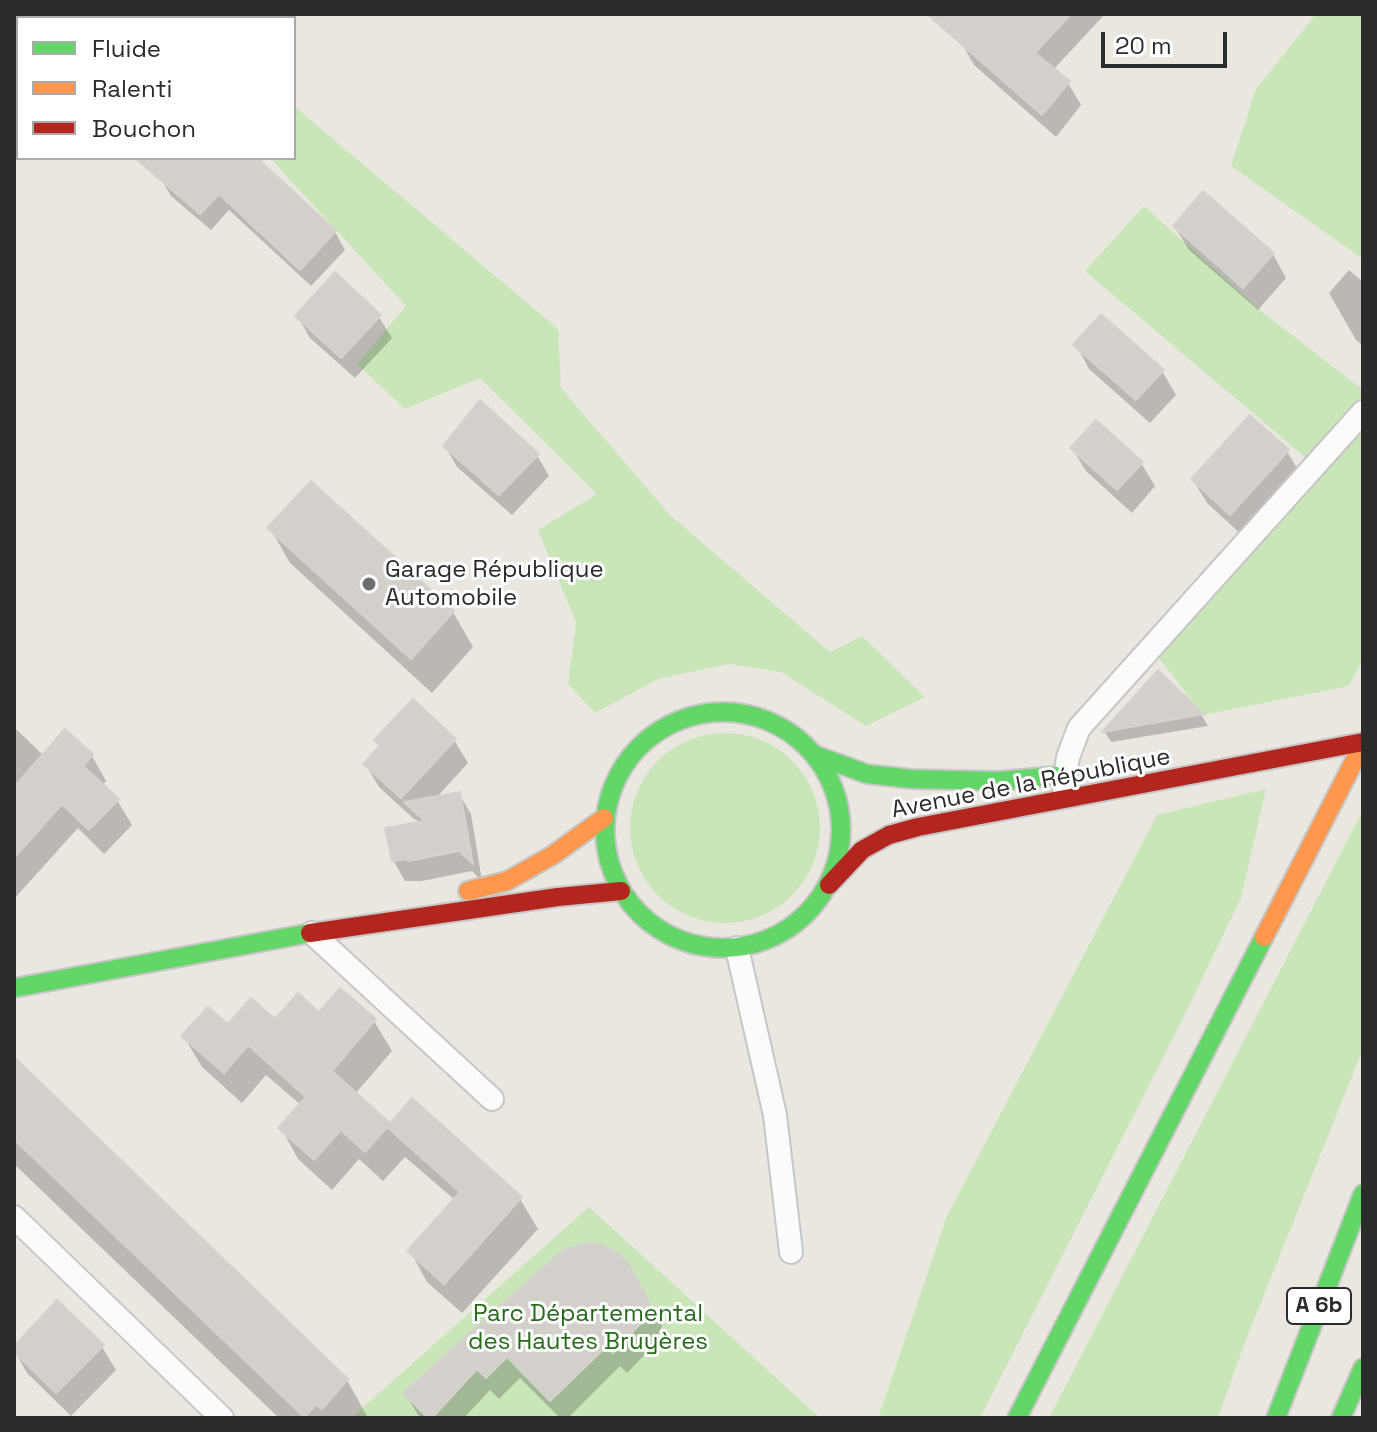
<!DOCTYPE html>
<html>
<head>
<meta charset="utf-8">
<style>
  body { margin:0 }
  #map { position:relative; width:1377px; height:1432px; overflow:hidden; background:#eae7e1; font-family:"Space Grotesk",sans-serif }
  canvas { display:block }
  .frame { position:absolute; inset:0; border:16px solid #2b2b2b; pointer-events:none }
  .legend { position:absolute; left:16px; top:16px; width:280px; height:144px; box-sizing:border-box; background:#fff; border:2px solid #aaa; margin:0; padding:10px 14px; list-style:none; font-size:24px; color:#2b2b2b }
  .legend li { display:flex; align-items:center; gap:16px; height:40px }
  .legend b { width:40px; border:2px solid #aaa }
  .scale { position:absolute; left:1101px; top:32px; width:126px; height:36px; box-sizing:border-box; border:4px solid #2b2b2b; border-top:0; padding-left:10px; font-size:24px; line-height:28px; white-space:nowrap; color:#2b2b2b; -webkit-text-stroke:6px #fff; paint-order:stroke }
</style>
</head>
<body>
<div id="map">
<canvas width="1377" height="1432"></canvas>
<div class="frame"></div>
<ul class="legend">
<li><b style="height:10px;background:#63d668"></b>Fluide</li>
<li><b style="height:10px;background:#ff974d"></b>Ralenti</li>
<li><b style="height:10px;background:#b3261e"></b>Bouchon</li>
</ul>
<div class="scale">20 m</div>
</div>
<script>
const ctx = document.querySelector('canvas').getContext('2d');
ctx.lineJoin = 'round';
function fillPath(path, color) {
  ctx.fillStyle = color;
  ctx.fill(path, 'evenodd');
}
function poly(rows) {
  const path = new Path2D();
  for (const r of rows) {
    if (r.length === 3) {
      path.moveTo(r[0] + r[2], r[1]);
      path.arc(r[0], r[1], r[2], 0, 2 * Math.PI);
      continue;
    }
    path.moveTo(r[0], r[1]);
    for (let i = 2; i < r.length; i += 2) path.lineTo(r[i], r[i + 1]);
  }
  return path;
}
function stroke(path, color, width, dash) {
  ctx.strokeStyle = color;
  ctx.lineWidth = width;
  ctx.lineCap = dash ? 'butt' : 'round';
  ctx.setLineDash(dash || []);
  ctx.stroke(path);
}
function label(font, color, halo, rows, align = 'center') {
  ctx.font = font + ' "Space Grotesk",sans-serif';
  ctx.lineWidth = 6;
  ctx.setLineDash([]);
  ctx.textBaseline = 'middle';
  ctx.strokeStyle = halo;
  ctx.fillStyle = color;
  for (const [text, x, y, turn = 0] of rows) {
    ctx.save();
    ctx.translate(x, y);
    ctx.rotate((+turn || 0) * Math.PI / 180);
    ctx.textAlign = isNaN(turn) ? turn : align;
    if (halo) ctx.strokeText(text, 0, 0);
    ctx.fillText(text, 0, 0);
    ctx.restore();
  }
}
fillPath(poly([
  [1316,14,1363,14,1363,259,1231,166,1256,89],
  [294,106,558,329,561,388,670,515,830,652,862,636,925,697,866,726,781,672,729,664,658,679,595,713,568,684,576,622,538,530,597,494,480,378,405,409,357,364,406,306,270,158,294,158],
  [1144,206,1261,311,1363,390,1363,659,1349,686,1203,715,1159,658,1325,474,1085,271],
  [725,828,95],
  [1266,789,1241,898,1183,1018,980,1418,878,1418,947,1216,1157,815],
  [1363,810,1363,1049,1245,1342,1218,1418,1049,1418],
  [589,1207,820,1418,351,1418]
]), '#c9e6b9');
fillPath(poly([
  [985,14,1105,14,1053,70,1068,83,1081,105,1056,137,974,65,961,42],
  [181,158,260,158,268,170,335,232,345,250,311,286,229,210,211,230,171,196,161,179],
  [1175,227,1273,254,1286,278,1258,310,1189,250],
  [1349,270,1363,282,1363,346,1356,340,1329,293],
  [298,317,379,317,392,338,355,378,310,338],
  [1076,345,1162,371,1176,395,1150,423,1089,369],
  [445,446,537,455,549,476,512,515,457,467],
  [1072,448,1141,463,1155,486,1132,513,1086,471],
  [1287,451,1301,475,1244,537,1207,503,1193,480],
  [270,528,453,612,473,647,432,693,290,563],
  [1158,673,1202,716,1208,726,1111,742,1105,732],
  [14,727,44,756,92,756,106,781,102,786,117,800,132,825,104,854,78,828,14,899],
  [377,740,454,740,468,763,436,798,459,794,471,814,482,881,472,871,422,881,405,881,393,860,419,824,416,819,415,820,379,787,365,764,381,747],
  [319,1015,374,1021,392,1051,355,1094,390,1126,520,1199,538,1229,462,1313,427,1282,410,1251,455,1200,405,1157,383,1181,359,1159,332,1190,298,1159,281,1128,301,1105,266,1075,242,1103,202,1067,184,1037,228,1027],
  [14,1065,347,1380,368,1418,279,1418,14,1164],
  [626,1265,662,1326,653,1346,627,1373,620,1366,568,1418,560,1418,520,1378,499,1399,490,1390,464,1418,421,1418,418,1415,405,1393],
  [102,1347,116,1370,71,1416,27,1373,14,1350]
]), '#0003');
const building = poly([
  [927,14,1071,14,1035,53,1070,81,1042,115,927,14],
  [135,158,257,158,336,231,300,270,219,194,200,214,135,158],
  [1203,191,1274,253,1243,288,1173,226,1203,191],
  [335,272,381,315,341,358,295,316,335,272],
  [1101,314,1164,370,1136,400,1073,345,1101,314],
  [480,400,539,454,499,495,443,446,480,400],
  [1250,415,1289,450,1230,515,1191,479,1250,415],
  [1096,420,1143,462,1117,490,1070,448,1096,420],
  [311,481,454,611,411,659,267,528,311,481],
  [1158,670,1204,714,1102,732,1158,670],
  [413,699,456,739,401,798,363,764,380,745,374,740,413,699],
  [65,729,93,754,83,766,119,799,89,830,62,804,14,858,14,787,65,729],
  [460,792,473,864,459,851,408,861,407,859,392,861,385,828,425,821,404,802,460,792],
  [340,988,376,1019,332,1071,390,1123,412,1098,522,1197,444,1284,407,1251,460,1192,387,1127,365,1152,341,1130,314,1160,278,1128,306,1097,248,1045,224,1073,181,1036,208,1007,228,1024,251,998,275,1019,298,993,319,1012,340,988],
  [14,1057,348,1379,322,1409,316,1405,304,1417,14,1139,14,1057],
  [587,1243,600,1244,618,1253,628,1263,650,1303,641,1323,613,1353,607,1346,550,1401,507,1357,486,1378,477,1369,432,1418,428,1418,403,1393,563,1250,587,1243],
  [57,1300,104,1345,56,1393,14,1352,14,1346,57,1300]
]);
fillPath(building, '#d3d0cc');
stroke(building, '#d5d2cd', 2);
const lane = poly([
  [1064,787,1068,757,1079,728,1363,412],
  [312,933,492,1099],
  [737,948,775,1115,791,1252],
  [14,1217,222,1418]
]);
const fast = poly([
  [723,830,118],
  [815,755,867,774,912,779,998,781,1056,776],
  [14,988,310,933],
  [1017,1418,1264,937],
  [1276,1418,1363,1194],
  [1341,1418,1363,1368]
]);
const slow = poly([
  [468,891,507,881,553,855,604,818],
  [1264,937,1363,744]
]);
const jam = poly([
  [829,885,862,850,889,835,918,827,1363,742],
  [310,933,558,897,621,891]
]);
stroke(lane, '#c7c6c6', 26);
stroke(fast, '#c7c6c6', 22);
stroke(slow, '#c7c6c6', 22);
stroke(jam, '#c7c6c6', 22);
stroke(lane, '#fcfbfa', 22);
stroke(fast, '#63d668', 18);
stroke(slow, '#ff974d', 18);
stroke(jam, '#b3261e', 18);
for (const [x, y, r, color] of [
  [369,584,8,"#6e6d6b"]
]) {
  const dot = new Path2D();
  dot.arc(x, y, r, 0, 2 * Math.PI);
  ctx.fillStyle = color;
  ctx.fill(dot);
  stroke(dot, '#fff', 3);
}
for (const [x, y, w] of [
  [1319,1306,64]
]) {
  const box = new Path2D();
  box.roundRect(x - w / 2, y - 18, w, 36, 6);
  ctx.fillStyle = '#fff';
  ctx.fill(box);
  stroke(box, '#2b2b2b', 2);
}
label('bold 22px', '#2b2b2b', null, [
  ["A 6b",1319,1306]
]);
label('24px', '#2b2b2b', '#fff', [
  ["Garage République",385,570],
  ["Automobile",385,598]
], 'left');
label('24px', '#2b2b2b', '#fff', [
  ["Avenue de la République",1031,784,-11]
]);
label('24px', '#256b19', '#fff', [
  ["Parc Départemental",588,1314],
  ["des Hautes Bruyères",588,1342]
]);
</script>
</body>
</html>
